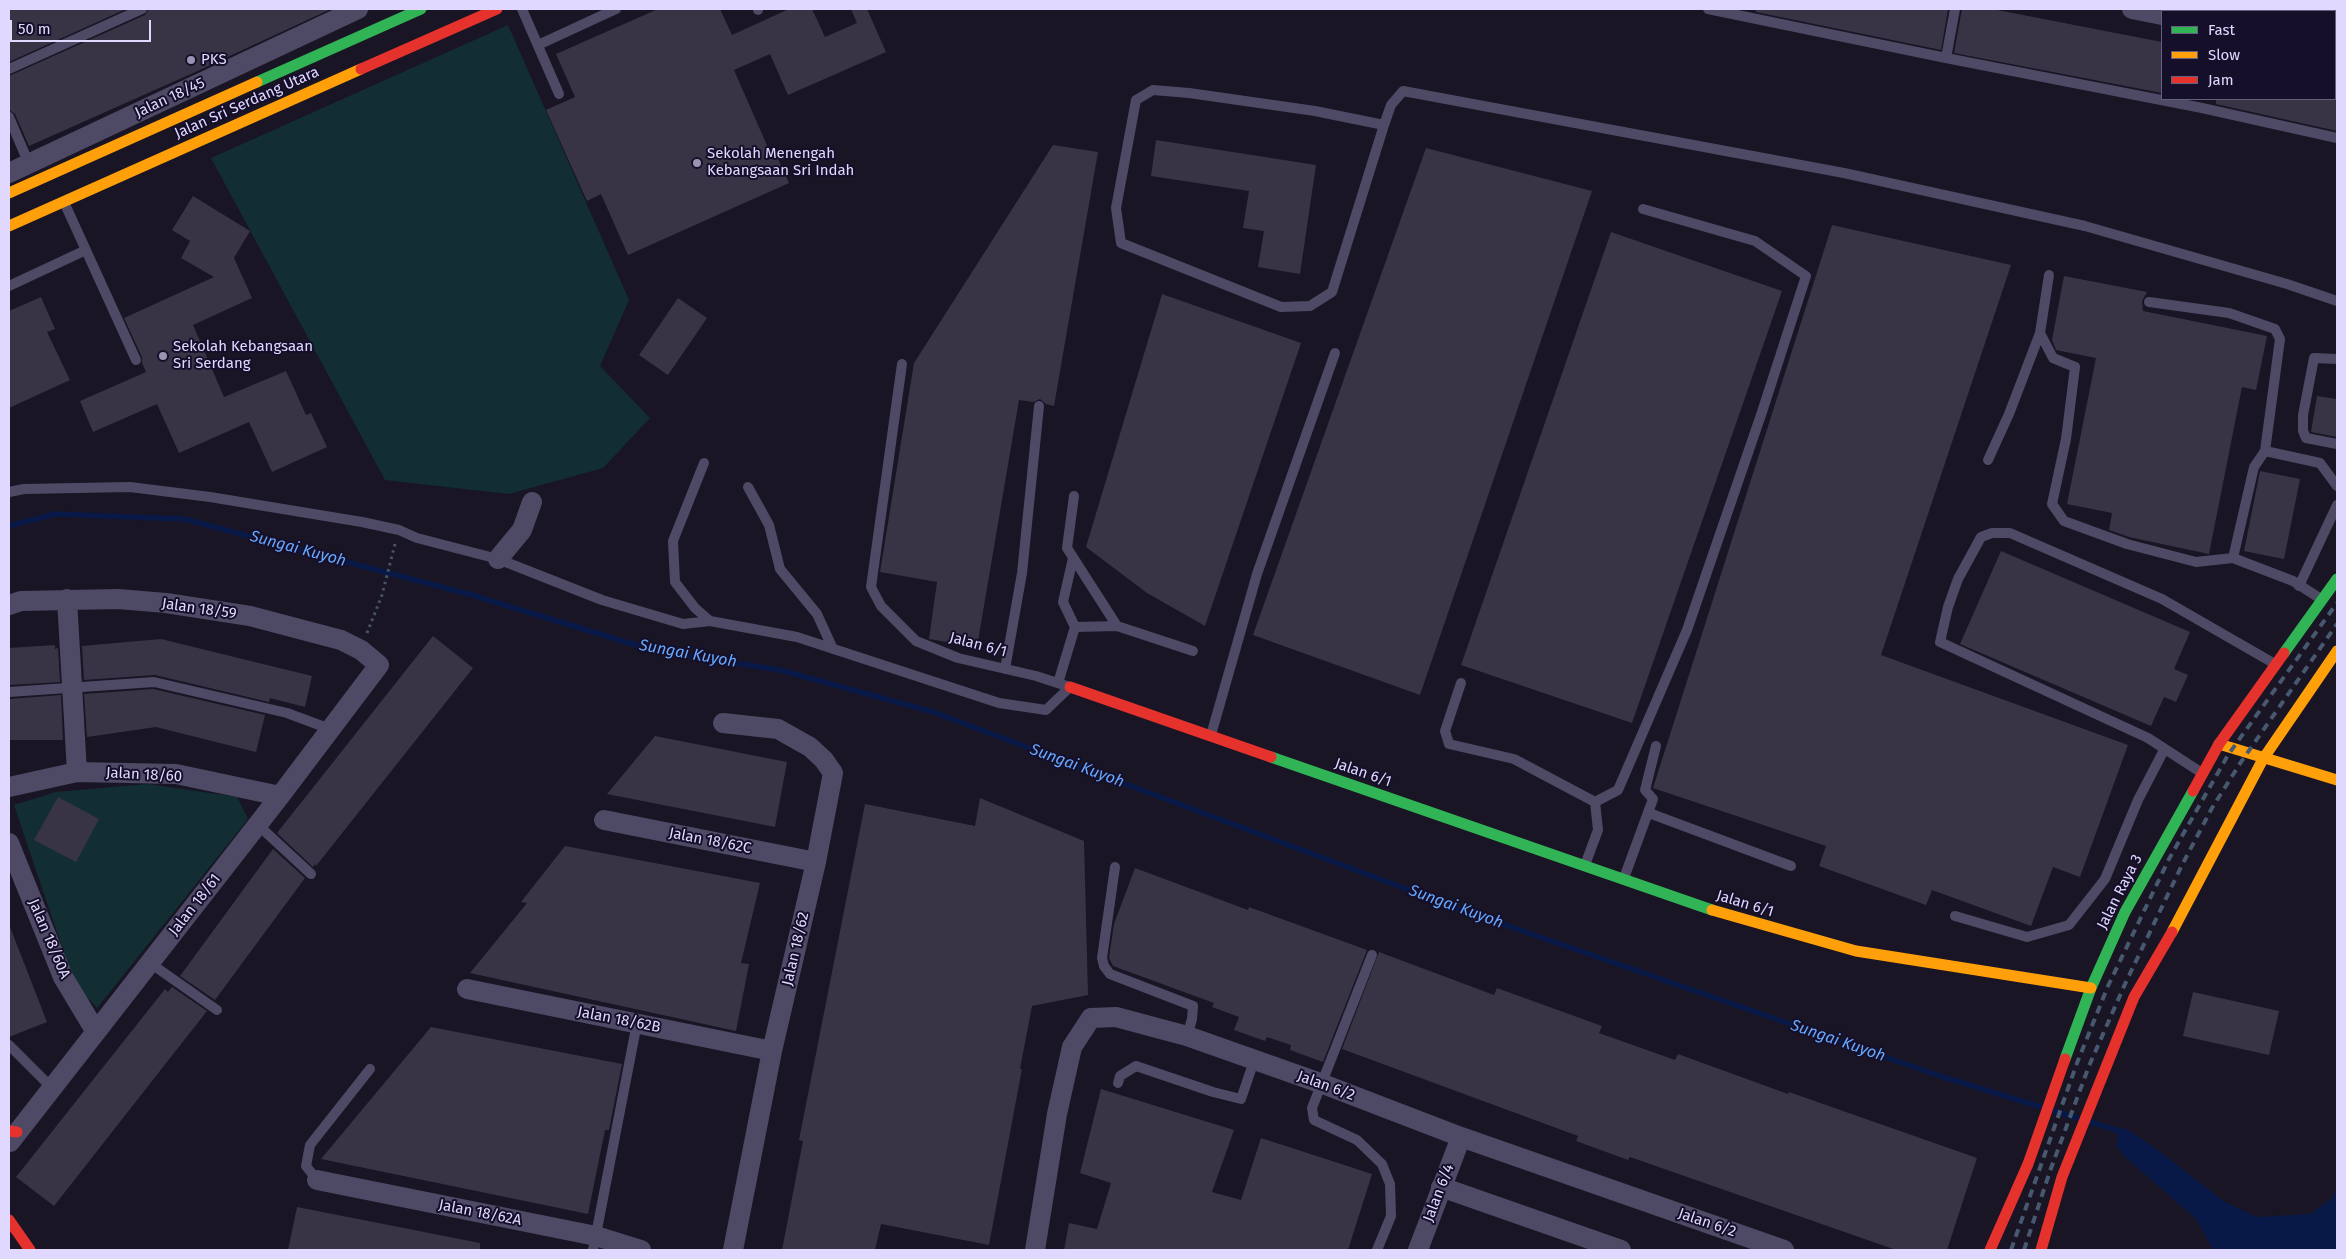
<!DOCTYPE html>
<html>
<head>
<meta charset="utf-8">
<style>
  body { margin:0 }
  #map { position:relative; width:2346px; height:1259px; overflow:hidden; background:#191524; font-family:"Fira Sans",sans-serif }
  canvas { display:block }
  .frame { position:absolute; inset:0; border:10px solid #e0d8ff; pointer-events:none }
  .legend { position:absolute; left:2161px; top:10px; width:175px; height:90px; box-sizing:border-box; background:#160f2a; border:1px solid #675f7f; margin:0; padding:6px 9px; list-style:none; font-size:15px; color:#e0d8ff }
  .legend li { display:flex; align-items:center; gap:10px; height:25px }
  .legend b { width:25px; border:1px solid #675f7f }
  .scale { position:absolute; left:10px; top:20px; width:141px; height:22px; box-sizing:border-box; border:2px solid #e0d8ff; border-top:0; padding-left:6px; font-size:15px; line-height:18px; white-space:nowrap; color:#e0d8ff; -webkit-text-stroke:4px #160f2a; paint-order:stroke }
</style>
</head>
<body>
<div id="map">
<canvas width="2346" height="1259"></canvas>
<div class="frame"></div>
<ul class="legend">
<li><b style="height:6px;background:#30b455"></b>Fast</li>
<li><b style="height:6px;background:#ff9f0a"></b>Slow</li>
<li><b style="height:6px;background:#e5322d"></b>Jam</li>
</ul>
<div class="scale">50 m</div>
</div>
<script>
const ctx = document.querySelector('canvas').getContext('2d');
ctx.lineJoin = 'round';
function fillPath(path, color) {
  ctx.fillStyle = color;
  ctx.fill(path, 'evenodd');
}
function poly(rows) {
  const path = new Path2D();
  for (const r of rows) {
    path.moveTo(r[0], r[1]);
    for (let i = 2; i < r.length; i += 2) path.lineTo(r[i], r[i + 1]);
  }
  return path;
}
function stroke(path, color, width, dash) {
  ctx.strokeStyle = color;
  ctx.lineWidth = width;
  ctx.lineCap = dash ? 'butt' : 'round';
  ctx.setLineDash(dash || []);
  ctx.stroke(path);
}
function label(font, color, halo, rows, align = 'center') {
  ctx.font = font + ' "Fira Sans",sans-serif';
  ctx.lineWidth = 4;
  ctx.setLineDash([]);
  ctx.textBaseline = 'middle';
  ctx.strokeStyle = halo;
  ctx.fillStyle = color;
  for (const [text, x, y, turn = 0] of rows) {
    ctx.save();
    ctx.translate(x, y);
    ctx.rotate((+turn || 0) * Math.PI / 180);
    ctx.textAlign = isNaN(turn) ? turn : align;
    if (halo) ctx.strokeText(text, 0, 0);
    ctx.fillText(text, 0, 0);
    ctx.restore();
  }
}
fillPath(poly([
  [508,25,629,300,600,366,650,418,603,468,509,494,385,480,211,158],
  [148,784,237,797,248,819,97,1008,75,985,14,805,56,792]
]), '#122e33');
fillPath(poly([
  [2125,1128,2154,1147,2225,1202,2257,1217,2310,1214,2331,1199,2337,1188,2337,1250,2213,1250,2196,1219,2125,1157,2116,1145,2119,1131]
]), '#091947');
stroke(poly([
  [9,526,55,514,184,519,472,595,655,651,780,670,933,712,1468,912,1940,1076,2041,1107],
  [2054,1111,2077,1118],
  [2090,1122,2119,1131]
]), '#091947', 5.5);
fillPath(poly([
  [9,9,126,9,9,62],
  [149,9,331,9,193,73,29,146,15,114,9,110,9,76,145,15],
  [658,9,720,9,732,35,789,9,812,9,825,37,857,23,851,9,867,9,886,52,788,95,770,54,734,70,769,150,773,148,789,183,628,255,601,194,587,201,546,110,575,97,556,54],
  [1756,9,1948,9,1941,50,1756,12],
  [1962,9,1992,9,2162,42,2162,93,1954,53],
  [2216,99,2337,99,2337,131,2216,104],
  [1156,140,1316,165,1300,274,1258,267,1264,231,1243,228,1249,191,1151,176],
  [1053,145,1098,152,1054,406,1046,404,1040,399,1033,402,1019,400,977,647,929,639,937,582,880,572,914,363],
  [1426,148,1592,191,1420,695,1253,635],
  [193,196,250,231,234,258,252,298,193,325,224,397,286,371,306,415,311,413,327,447,272,472,249,422,179,453,157,404,93,432,80,401,146,372,142,363,142,357,124,318,214,277,181,258,190,241,172,230],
  [1832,225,2011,265,1881,655,2128,745,2080,877,2053,867,2031,926,1932,890,1926,905,1819,866,1826,846,1653,788],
  [1611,232,1782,291,1632,723,1461,665],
  [2064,276,2147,292,2142,301,2143,311,2267,336,2256,390,2242,387,2209,554,2129,537,2109,530,2112,513,2067,504,2096,358,2056,350,2052,340],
  [1162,294,1301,343,1205,626,1147,593,1086,547],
  [41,297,55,329,47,332,70,380,9,408,9,311],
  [678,298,707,318,668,375,639,355],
  [2317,396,2337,399,2337,437,2311,432],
  [2260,471,2300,479,2284,559,2244,551],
  [2001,551,2190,632,2174,669,2188,675,2176,702,2164,697,2151,726,1960,644],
  [433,636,473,668,316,866,315,864,313,867,277,833],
  [161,639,312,676,305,707,270,698,269,702,155,675,84,680,82,646],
  [55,645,55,649,58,648,60,682,9,685,9,648],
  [153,689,265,715,256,752,156,727,87,737,84,694],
  [61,695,63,740,9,740,9,699],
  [655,736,787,762,775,827,607,794],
  [58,797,99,819,76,862,34,840],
  [980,798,1084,841,1088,995,1032,1006,1020,1069,1022,1069,989,1245,881,1224,875,1250,782,1250,803,1141,799,1140,865,804,975,826],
  [565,846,760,883,741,963,749,964,736,1031,470,973,527,903,521,902],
  [273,849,305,878,215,1000,180,976],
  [1135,868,1248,910,1249,907,1367,950,1323,1062,1290,1050,1291,1045,1267,1037,1265,1041,1234,1030,1239,1017,1212,1007,1214,1003,1113,966,1109,958,1114,924],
  [10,927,47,1022,9,1037,9,928],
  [1379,952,1494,995,1497,988,1602,1026,1599,1033,1675,1060,1678,1054,1788,1094,1789,1092,1977,1158,1947,1250,1896,1250,1630,1157,1628,1160,1576,1141,1578,1136,1342,1049],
  [172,987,207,1011,54,1206,16,1177,165,989,168,992],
  [2193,992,2279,1011,2269,1055,2183,1036],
  [431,1027,622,1064,609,1130,605,1130,588,1214,321,1159],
  [1101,1089,1234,1130,1212,1192,1241,1200,1261,1138,1372,1174,1348,1250,1064,1250,1069,1223,1097,1229,1111,1183,1080,1173],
  [297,1207,480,1243,480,1250,288,1250]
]), '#393346');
stroke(poly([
  [367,633,382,595,395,544]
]), '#485566', 3, [2.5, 4]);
stroke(poly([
  [522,9,559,94],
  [758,9,758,10],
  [1708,9,1946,58,2202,108,2337,138],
  [2318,11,2319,9],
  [538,45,616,9],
  [1946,58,1955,9],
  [9,69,142,9],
  [1153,90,1189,93,1315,111,1384,125,1332,292,1310,306,1281,307,1121,243,1116,208,1136,100,1153,90],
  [9,117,29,164],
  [1384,125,1391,105,1403,91,1844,173,2085,226,2287,284,2337,301],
  [64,202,136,360],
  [2049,275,2040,333,2053,358,2075,367,2066,439,2052,504,2064,521,2127,544,2196,562,2233,558,2293,581,2321,599],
  [9,286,86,250],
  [2149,302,2229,313,2275,329,2280,339,2265,451],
  [2337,359,2314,358,2303,415,2303,431,2306,438,2337,444],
  [1988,460,2009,414,2040,333],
  [704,463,673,541,675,582,695,608,710,621],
  [748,487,769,525,780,569,817,614,833,649],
  [9,492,24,489,130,487,210,497,362,522,399,530,417,538,498,559,602,600,683,624,710,621,797,637,999,703,1046,710,1070,687,1036,676,958,658,916,641,881,606,871,587,902,364],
  [1074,496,1067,548,1117,626],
  [1073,558,1063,602,1075,627],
  [2233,558,2254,467,2265,451,2320,463,2337,486],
  [2299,586,2337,505],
  [1005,669,1022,573,1039,406],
  [1058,683,1075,627,1117,626,1193,651],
  [1461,683,1445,731,1449,744,1514,759,1595,802,1598,830,1585,865],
  [9,692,154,682,287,713,330,729],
  [1211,735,1257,574,1335,353],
  [2202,773,2148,738,1940,642,1948,607,1958,579,1981,537,1992,533,2010,533,2162,599,2275,664],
  [1595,802,1618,790,1687,630,1762,412,1806,276,1755,241,1643,209],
  [1649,813,1791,866],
  [258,825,311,874],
  [1115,867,1102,958,1104,966,1110,974,1193,1006,1192,1019,1187,1036],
  [1624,878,1653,799,1645,790,1656,746],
  [1955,916,2027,937,2069,925,2105,879,2138,800,2164,750],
  [1372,955,1312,1108,1314,1120,1357,1140,1382,1164,1390,1184,1391,1216,1377,1250],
  [150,963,217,1010],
  [9,1045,53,1089],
  [1118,1083,1120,1076,1136,1066,1213,1092,1241,1099,1254,1061],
  [317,1180,306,1166,310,1145,370,1069],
  [593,1250,637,1023]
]), '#4e4a65', 10);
stroke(poly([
  [2132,9,2162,15],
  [2232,11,2233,9],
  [2335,50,2337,51],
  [9,173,358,9],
  [498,559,522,530,532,502],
  [67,599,77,772],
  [9,605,21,601,118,599,166,603,250,616,341,640,361,650,379,665,280,796,10,1142],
  [723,723,778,729,810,747,824,760,833,773,816,862,772,1051,733,1250],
  [9,787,77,772,176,774,280,796],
  [604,820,816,862],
  [9,843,63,977,96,1032],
  [467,989,772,1051],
  [317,1180,596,1236,641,1250],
  [1441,1187,1621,1250],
  [1035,1250,1057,1114,1072,1047,1091,1018,1116,1017,1187,1036,1323,1084,1461,1137,1784,1250],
  [1418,1250,1461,1137]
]), '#4e4a65', 20);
stroke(poly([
  [257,82,421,9],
  [2284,653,2337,579],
  [1271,757,1712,910],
  [2065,1059,2091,988,2125,912,2193,791]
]), '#30b455', 11);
stroke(poly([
  [9,193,257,82],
  [9,226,361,69],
  [2219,744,2337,780],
  [1712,910,1856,951,2091,988],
  [2172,932,2263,759,2337,651]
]), '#ff9f0a', 11);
stroke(poly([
  [361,69,497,9],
  [1070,687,1271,757],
  [2193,791,2219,744,2284,653],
  [9,1131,17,1132],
  [9,1220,30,1250],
  [1990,1250,2028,1164,2065,1059],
  [2041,1250,2062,1177,2134,997,2172,932]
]), '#e5322d', 11);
stroke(poly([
  [2011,1250,2077,1063,2108,986,2169,859,2228,755,2337,603],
  [2024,1250,2050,1171,2089,1066,2125,984,2182,865,2212,808,2241,762,2337,624]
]), '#47586f', 4, [8, 6]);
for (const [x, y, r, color] of [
  [191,60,5,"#9a94b2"],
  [697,163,5,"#9a94b2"],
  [163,356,5,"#9a94b2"]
]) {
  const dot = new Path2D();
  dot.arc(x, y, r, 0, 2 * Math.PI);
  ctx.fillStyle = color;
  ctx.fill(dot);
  stroke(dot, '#160f2a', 2);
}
label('15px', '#e0d8ff', '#160f2a', [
  ["PKS",201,60],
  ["Sekolah Menengah",707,154],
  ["Kebangsaan Sri Indah",707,171],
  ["Sekolah Kebangsaan",173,347],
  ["Sri Serdang",173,364]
], 'left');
label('15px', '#e0d8ff', '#160f2a', [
  ["Jalan 18/45",170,98,-25],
  ["Jalan Sri Serdang Utara",247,103,-24],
  ["Jalan 18/59",199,609,8],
  ["Jalan 6/1",978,645,15],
  ["Jalan 6/1",1363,773,19],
  ["Jalan 18/60",144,775,3],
  ["Jalan 18/62C",710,841,11],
  ["Jalan Raya 3",2120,892,-63],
  ["Jalan 6/1",1745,904,17],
  ["Jalan 18/61",195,905,-52],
  ["Jalan 18/60A",49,939,67],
  ["Jalan 18/62",796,949,-77],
  ["Jalan 18/62B",619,1020,11],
  ["Jalan 6/2",1326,1086,20],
  ["Jalan 6/4",1439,1193,-69],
  ["Jalan 18/62A",480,1213,11],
  ["Jalan 6/2",1707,1223,19]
]);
label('italic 16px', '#66a9ff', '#160f2a', [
  ["Sungai Kuyoh",298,549,15],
  ["Sungai Kuyoh",688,654,10],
  ["Sungai Kuyoh",1077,766,20],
  ["Sungai Kuyoh",1456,907,20],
  ["Sungai Kuyoh",1838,1041,19]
]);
</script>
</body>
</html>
